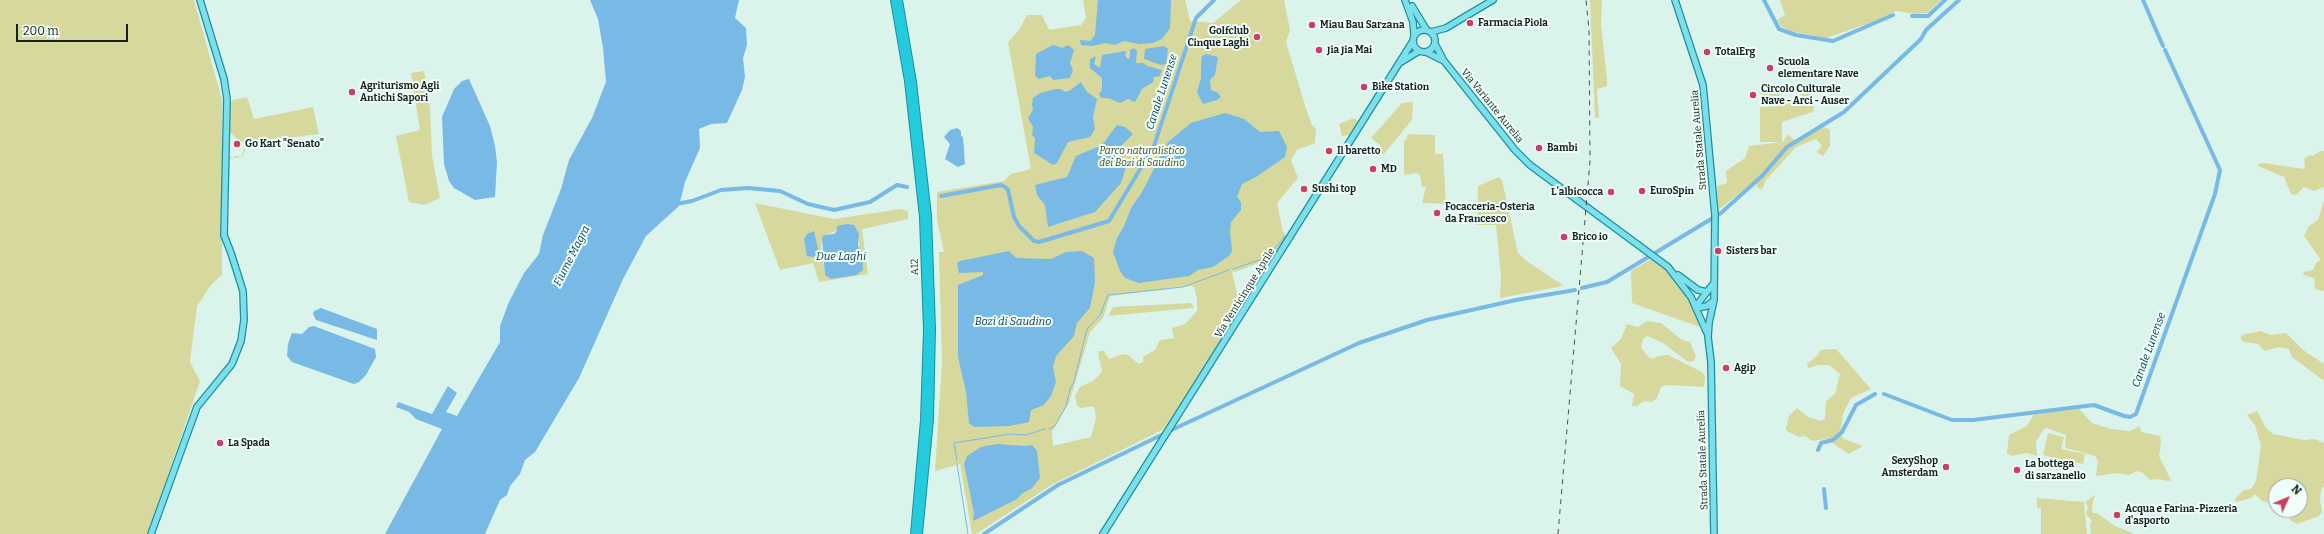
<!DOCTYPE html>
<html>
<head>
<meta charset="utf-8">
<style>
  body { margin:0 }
  #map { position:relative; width:2324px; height:534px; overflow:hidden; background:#daf4eb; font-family:Bitter,serif }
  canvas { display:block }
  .north { position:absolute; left:2268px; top:478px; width:40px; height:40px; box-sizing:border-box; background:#effef9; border:1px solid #99a5a1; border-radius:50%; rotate:46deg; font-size:11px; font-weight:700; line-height:16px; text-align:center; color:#17201d }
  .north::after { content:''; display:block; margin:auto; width:14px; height:18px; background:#cd3e60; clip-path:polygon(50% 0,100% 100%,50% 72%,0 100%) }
  .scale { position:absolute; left:16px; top:24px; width:112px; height:18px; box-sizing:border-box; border:2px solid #17201d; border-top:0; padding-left:5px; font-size:12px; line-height:14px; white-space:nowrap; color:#17201d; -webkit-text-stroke:3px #effef9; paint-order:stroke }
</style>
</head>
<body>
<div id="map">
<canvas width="2324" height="534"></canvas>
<div class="north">N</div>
<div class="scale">200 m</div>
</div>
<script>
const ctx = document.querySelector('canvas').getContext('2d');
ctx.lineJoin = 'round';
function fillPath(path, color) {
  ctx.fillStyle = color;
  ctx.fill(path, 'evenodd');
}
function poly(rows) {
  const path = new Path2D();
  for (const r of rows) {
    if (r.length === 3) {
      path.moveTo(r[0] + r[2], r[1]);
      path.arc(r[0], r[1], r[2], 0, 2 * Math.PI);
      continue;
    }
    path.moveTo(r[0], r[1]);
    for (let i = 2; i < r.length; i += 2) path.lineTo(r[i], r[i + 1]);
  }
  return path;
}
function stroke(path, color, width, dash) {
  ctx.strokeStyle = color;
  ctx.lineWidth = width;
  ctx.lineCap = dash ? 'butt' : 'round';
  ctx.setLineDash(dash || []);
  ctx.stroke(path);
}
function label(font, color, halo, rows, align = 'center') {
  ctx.font = font + ' Bitter,serif';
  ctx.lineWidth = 4;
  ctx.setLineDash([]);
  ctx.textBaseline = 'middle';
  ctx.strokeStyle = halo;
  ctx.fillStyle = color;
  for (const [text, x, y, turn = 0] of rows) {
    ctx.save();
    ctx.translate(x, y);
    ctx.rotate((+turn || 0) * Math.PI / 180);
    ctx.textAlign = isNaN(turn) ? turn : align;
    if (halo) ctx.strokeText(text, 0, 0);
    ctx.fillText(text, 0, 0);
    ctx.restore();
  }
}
fillPath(poly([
  [0,0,194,0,222,100,222,275,211,285,197,306,190,362,200,381,148,534,0,534],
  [1083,0,1185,0,1190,21,1213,23,1241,0,1284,0,1290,30,1286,42,1306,109,1312,125,1316,129,1315,143,1297,150,1291,160,1298,178,1277,203,1283,232,1287,237,1274,257,1235,272,1232,271,1240,307,1242,309,1164,429,1053,484,976,534,972,534,960,464,935,471,942,364,939,252,944,252,937,220,937,192,1004,181,1011,174,1031,169,1008,42,1019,30,1027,15,1042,15,1049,30,1081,25,1086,18],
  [1191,286,1194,287,1197,299,1197,311,1185,324,1172,328,1174,338,1160,340,1155,350,1143,357,1143,362,1139,364,1128,355,1123,354,1109,359,1104,351,1099,351,1098,355,1102,370,1100,374,1093,381,1080,387,1075,396,1077,406,1081,408,1094,406,1096,418,1091,437,1053,446,1052,431,1069,403,1090,332,1103,318,1110,296],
  [1590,0,1602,0,1601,24,1607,80,1607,86,1597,89,1599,118,1595,118],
  [1780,0,1941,0,1927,13,1915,14,1896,11,1878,20,1826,38,1790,31,1781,26,1777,20,1785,15],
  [424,71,430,109,432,156,440,198,424,205,409,202,396,136,420,130,411,73],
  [1764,86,1772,88,1778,87,1780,96,1794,104,1808,87,1814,108,1813,112,1782,122,1782,142,1760,142,1760,107,1782,106,1762,106,1764,98,1761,97],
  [247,97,254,119,313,107,319,134,271,140,271,144,246,147,242,157,228,159,230,104,233,100],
  [230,132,239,141,243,142,245,147,241,157,236,156,232,158,230,156],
  [1413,102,1412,120,1383,155,1380,145,1371,138,1402,103],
  [1354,118,1358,121,1349,135,1342,136,1339,124],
  [1824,127,1830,130,1830,146,1823,156,1817,152,1822,146,1816,139,1796,147,1766,180,1762,189,1758,188,1755,181,1718,210,1717,186,1727,183,1726,171,1745,158,1749,146,1783,142,1788,134,1796,142],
  [1408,134,1435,135,1435,154,1443,154,1446,204,1422,203,1426,187,1422,187,1420,175,1416,173,1404,175,1404,140,1406,140],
  [2320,151,2324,151,2324,187,2314,191,2304,187,2296,195,2291,194,2284,177,2258,166,2258,164,2264,163,2303,169,2305,167,2304,159,2309,155,2313,156],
  [1499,177,1502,180,1518,253,1528,262,1564,286,1500,298,1501,275,1496,225,1477,225,1478,186],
  [2324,200,2324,291,2315,289,2314,278,2303,275,2304,272,2313,270,2316,263,2321,260,2304,236,2309,226,2318,220],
  [755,203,834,219,901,209,908,211,908,219,862,229,868,274,819,282,813,263,780,270],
  [837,231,859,234,859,251,825,275,821,245,824,235],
  [1651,259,1663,266,1686,295,1694,308,1700,327,1632,303,1631,271],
  [1190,303,1194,306,1193,308,1108,316,1113,307],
  [1647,321,1661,323,1682,340,1690,342,1696,356,1694,361,1688,362,1663,343,1647,336,1643,339,1641,347,1648,357,1653,359,1658,356,1668,355,1702,372,1705,376,1704,387,1666,385,1661,387,1657,398,1652,402,1644,401,1637,406,1632,406,1634,394,1620,386,1621,364,1611,348,1621,339,1627,324,1638,327],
  [2261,331,2271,335,2286,333,2303,350,2324,364,2324,381,2292,357,2289,349,2278,347,2265,351,2258,344,2244,342,2240,338,2242,335],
  [1836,349,1871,389,1851,398,1843,414,1840,434,1844,439,1863,446,1849,454,1826,439,1812,441,1805,436,1799,437,1787,431,1786,428,1789,416,1797,408,1808,417,1820,421,1825,419,1826,401,1835,394,1840,374,1829,365,1818,365,1808,368,1807,364,1818,355,1820,350],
  [2079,409,2092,423,2111,429,2130,431,2140,426,2141,432,2160,436,2161,442,2159,456,2171,480,2169,481,2155,479,2150,480,2143,473,2137,471,2129,475,2117,473,2096,476,2098,461,2095,456,2066,448,2065,445,2066,435,2046,428,2044,429,2036,442,2037,456,2027,453,2011,456,2007,453,2009,435,2027,426,2034,414],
  [2257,411,2266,428,2273,434,2304,440,2315,439,2324,443,2324,486,2321,489,2320,500,2322,512,2319,516,2297,524,2290,520,2289,510,2300,510,2300,486,2276,486,2276,505,2262,501,2255,494,2251,498,2236,502,2235,499,2243,491,2252,488,2256,481,2261,446,2255,425,2247,415],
  [2048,433,2064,437,2061,449,2085,454,2083,464,2043,455],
  [2095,495,2092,506,2093,513,2097,513,2115,526,2135,534,2091,534,2090,524,2092,521,2086,514,2088,507,2085,502],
  [2037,498,2084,502,2087,534,2041,534,2041,508,2037,508]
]), '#d7d89e');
fillPath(poly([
  [590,0,739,0,735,18,746,28,747,45,743,58,745,77,742,90,727,123,711,124,699,129,700,148,685,182,679,206,646,236,623,279,579,378,535,452,525,460,520,474,510,486,507,495,500,500,485,534,385,534,442,429,416,419,409,412,396,407,398,402,432,414,448,386,457,393,446,412,457,416,500,342,500,326,508,304,524,273,539,254,543,235,561,189,569,160,592,118,606,82,603,48,598,19],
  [1098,0,1171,0,1170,28,1162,39,1153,43,1139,44,1124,41,1115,45,1105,43,1093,46,1081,45,1080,40,1090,41,1095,35],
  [1053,45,1062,48,1068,45,1074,50,1070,63,1073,70,1070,78,1053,80,1050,76,1039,79,1035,76,1036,54],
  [1164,46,1168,49,1166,64,1161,65,1144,59,1145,49],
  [1134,48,1137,51,1136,63,1143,63,1147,66,1162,70,1160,76,1154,77,1153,82,1142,89,1135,102,1128,99,1120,103,1108,98,1101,98,1099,94,1102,90,1102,78,1090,68,1090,59,1096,56,1094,64,1100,68,1102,55,1126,51,1125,56,1128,59,1130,57,1130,50],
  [1206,54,1218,57,1215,75,1210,80,1211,90,1218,93,1221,97,1217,100,1203,104,1197,92,1201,78,1201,63,1202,56],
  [469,79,490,126,495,146,497,162,495,197,475,200,454,188,449,181,444,164,442,117,454,89,462,81],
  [1081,82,1087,92,1097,99,1093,117,1095,129,1090,137,1068,142,1057,163,1053,165,1034,153,1035,138,1032,135,1033,127,1028,118,1033,110,1032,105,1033,98,1040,93,1056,89,1061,89,1065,92,1069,91],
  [1225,113,1244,119,1260,132,1279,131,1287,147,1285,157,1256,177,1242,184,1237,197,1241,202,1241,210,1231,222,1230,233,1232,250,1230,255,1213,267,1198,270,1189,276,1139,283,1125,278,1120,271,1113,252,1117,238,1124,226,1131,208,1142,192,1168,142,1191,123],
  [1117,125,1125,127,1133,134,1116,151,1126,167,1121,183,1095,212,1048,227,1045,205,1037,195,1035,185,1067,177,1076,156,1102,145],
  [957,128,961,131,961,136,963,137,965,164,958,167,945,159,950,144,944,137,950,130],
  [846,224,854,225,859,234,858,246,862,253,863,270,856,275,831,279,825,275,822,238,824,235,834,234,837,231,837,226],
  [814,231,819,253,813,257,807,256,804,239,807,234],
  [1009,251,1016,258,1051,259,1066,252,1082,251,1094,258,1095,282,1090,308,1077,323,1074,336,1056,356,1053,367,1056,382,1051,396,1044,405,1031,410,1029,422,1010,426,974,427,969,423,966,392,958,357,958,285,983,275,983,272,959,273,957,263,960,261],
  [321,308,377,329,377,340,316,320,313,314,314,311],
  [314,326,375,349,376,357,366,375,359,382,354,384,292,362,287,356,288,344,292,333,302,334,309,327],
  [998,444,1024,446,1032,445,1037,451,1040,478,1032,488,1023,493,1017,499,973,521,974,513,964,464,967,456,981,447]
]), '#78b9e5');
stroke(poly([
  [1233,269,1268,257,1285,236],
  [1049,429,1055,426,1066,406,1070,389,1074,382,1087,329,1100,315,1108,295,1183,287,1229,270],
  [957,460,954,443,1010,434,1026,435,1045,429],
  [957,464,968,534]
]), '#78b9e5', 1);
stroke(poly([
  [1764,0,1779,29,1796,35,1833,41,1893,15],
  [2143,0,2163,46],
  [1912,16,1928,16,1945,0],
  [941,196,1001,185,1005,187,1008,190,1014,217,1019,226,1034,241,1039,242,1109,221,1154,146,1196,18,1214,0],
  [676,204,692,201,721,190,748,188,780,191,808,204,834,210,870,202,897,185,907,187],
  [1582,288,1607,282,1721,213,1762,176,1787,147,1844,112,1921,39,1926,30,1959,0],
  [1884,394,1952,420,1973,420,2094,405,2124,416,2130,417,2136,414,2215,194,2220,170,2165,50],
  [1818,450,1821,443,1833,440,1842,432,1856,405,1875,394],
  [1824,489,1826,508],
  [984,534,1058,485,1178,427,1359,343,1427,320,1516,300,1575,290]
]), '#78b9e5', 4);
const major = poly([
  [1405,0,1413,22,1414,35],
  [1675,0,1703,85,1715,215,1714,300,1709,323,1708,337,1711,362,1714,534],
  [1412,6,1426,29],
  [1424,41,11],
  [1431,32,1446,28,1493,0],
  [1435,44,1444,61,1515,150,1530,165,1668,267,1691,297,1707,333],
  [1426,52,1444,61],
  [1401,62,1419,51],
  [1678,275,1698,290,1707,292],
  [1696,306,1714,283],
  [1697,308,1707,306,1714,300],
  [151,534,197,407,232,364,241,341,244,320,243,291,231,253,224,235,227,99,224,79,200,0],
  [1103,534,1413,41]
]);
const highway = poly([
  [894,0,908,81,923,217,927,330,924,420,914,534],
  [899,0,913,82,928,216,932,329,930,419,919,534]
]);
stroke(major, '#1f8f9a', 8);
stroke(highway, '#1f8f9a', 8);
stroke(major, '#7be0eb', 5.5);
stroke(highway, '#23cbdd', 6);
stroke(poly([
  [1558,534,1590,161,1589,30,1586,0]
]), '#46534f', 1, [5, 5]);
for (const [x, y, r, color] of [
  [1470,23,4,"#cd3e60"],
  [1312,25,4,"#cd3e60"],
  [1257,37,4,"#cd3e60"],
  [1319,50,4,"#cd3e60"],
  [1707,52,4,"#cd3e60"],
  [1770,68,4,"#cd3e60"],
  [1364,87,4,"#cd3e60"],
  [352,92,4,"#cd3e60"],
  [1753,95,4,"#cd3e60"],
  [237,144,4,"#cd3e60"],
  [1539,148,4,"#cd3e60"],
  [1329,151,4,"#cd3e60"],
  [1373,169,4,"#cd3e60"],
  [1304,189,4,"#cd3e60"],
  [1642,191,4,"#cd3e60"],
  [1611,192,4,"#cd3e60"],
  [1437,213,4,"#cd3e60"],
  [1564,237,4,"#cd3e60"],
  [1718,251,4,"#cd3e60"],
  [1726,368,4,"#cd3e60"],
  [220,443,4,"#cd3e60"],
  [1946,467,4,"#cd3e60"],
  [2017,470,4,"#cd3e60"],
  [2117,515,4,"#cd3e60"]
]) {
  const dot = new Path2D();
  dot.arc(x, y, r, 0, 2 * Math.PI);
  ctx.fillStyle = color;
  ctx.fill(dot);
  stroke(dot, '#effef9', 1.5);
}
label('bold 10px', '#17201d', '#effef9', [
  ["Farmacia Piola",1478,23],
  ["Miau Bau Sarzana",1320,25],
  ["Golfclub",1249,31,"right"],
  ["Cinque Laghi",1249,43,"right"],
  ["Jia Jia Mai",1327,50],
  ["TotalErg",1715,52],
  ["Scuola",1778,62],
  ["elementare Nave",1778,74],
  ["Agriturismo Agli",360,86],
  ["Antichi Sapori",360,98],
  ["Bike Station",1372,87],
  ["Circolo Culturale",1761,89],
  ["Nave - Arci - Auser",1761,101],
  ["Go Kart \"Senato\"",245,144],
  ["Bambi",1547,148],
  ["Il baretto",1337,151],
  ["MD",1381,169],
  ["Sushi top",1312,189],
  ["EuroSpin",1650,191],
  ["L'albicocca",1603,192,"right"],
  ["Focacceria-Osteria",1445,207],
  ["da Francesco",1445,219],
  ["Brico io",1572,237],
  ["Sisters bar",1726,251],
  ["Agip",1734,368],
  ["La Spada",228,443],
  ["SexyShop",1938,461,"right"],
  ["Amsterdam",1938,473,"right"],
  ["La bottega",2025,464],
  ["di sarzanello",2025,476],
  ["Acqua e Farina-Pizzeria",2125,509],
  ["d'asporto",2125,521]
], 'left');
label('10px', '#17201d', '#effef9', [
  ["Via Variante Aurelia",1492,106,51],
  ["Strada Statale Aurelia",1699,140,-95],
  ["A12",915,267,-92],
  ["Via Venticinque Aprile",1245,293,-58],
  ["Strada Statale Aurelia",1703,460,-92]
]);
label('italic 10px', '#4a4914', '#effef9', [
  ["Parco naturalistico",1142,151],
  ["dei Bozi di Saudino",1142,163]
]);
label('italic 11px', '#003653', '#effef9', [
  ["Canale Lunense",1162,92,-72],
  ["Fiume Magra",572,256,-63],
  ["Due Laghi",841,257],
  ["Bozi di Saudino",1013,322],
  ["Canale Lunense",2149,350,-70]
]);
</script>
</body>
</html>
